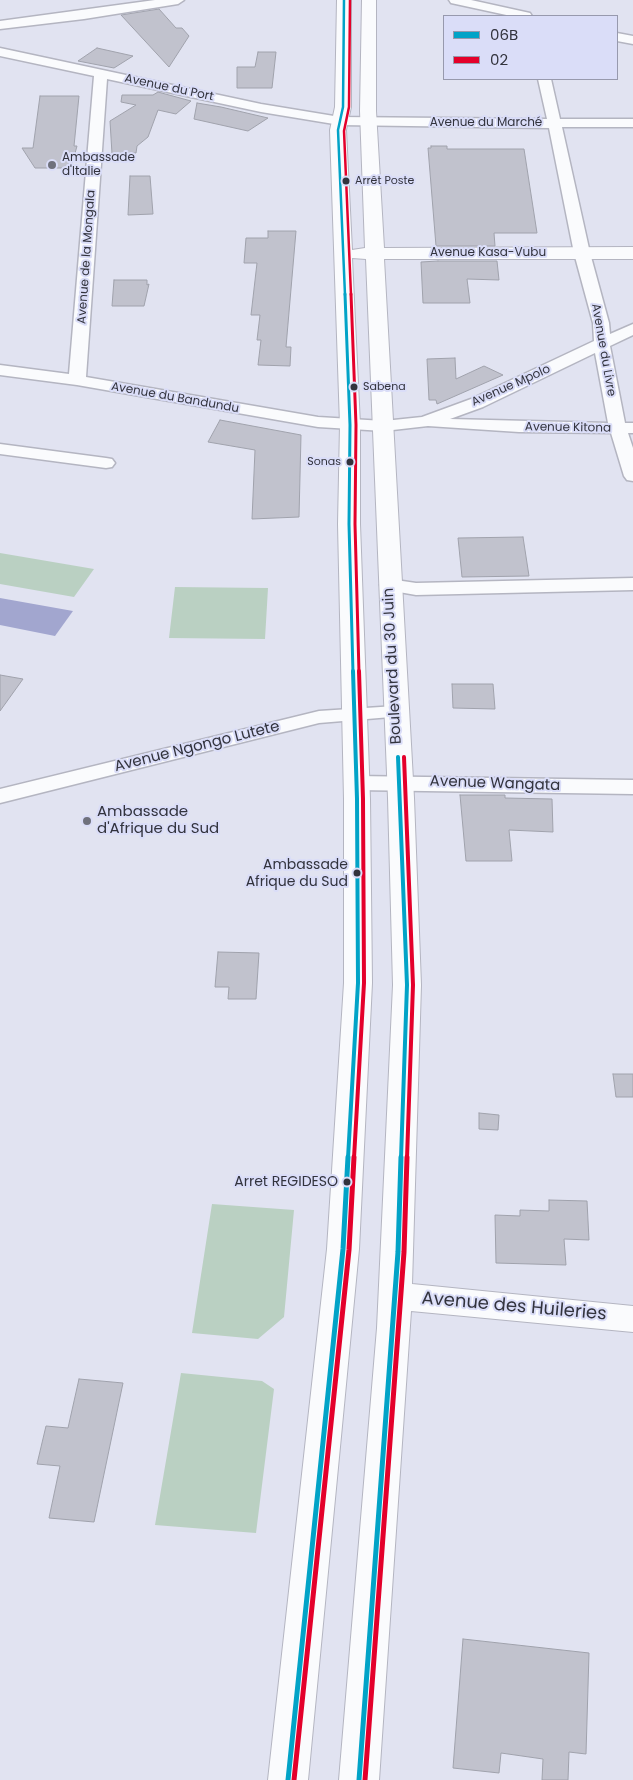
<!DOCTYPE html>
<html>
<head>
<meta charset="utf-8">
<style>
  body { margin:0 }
  #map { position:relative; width:633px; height:1780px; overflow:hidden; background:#e1e3f1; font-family:Poppins,sans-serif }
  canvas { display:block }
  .legend { position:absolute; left:443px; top:15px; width:175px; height:65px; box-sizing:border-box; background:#daddf8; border:1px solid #9799ad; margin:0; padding:6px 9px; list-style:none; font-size:15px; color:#32333d }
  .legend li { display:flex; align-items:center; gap:10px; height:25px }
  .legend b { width:25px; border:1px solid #9799ad }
</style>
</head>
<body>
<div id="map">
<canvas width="633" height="1780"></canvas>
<ul class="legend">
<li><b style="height:6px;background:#02a3c7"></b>06B</li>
<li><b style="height:6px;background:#e4002b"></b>02</li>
</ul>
</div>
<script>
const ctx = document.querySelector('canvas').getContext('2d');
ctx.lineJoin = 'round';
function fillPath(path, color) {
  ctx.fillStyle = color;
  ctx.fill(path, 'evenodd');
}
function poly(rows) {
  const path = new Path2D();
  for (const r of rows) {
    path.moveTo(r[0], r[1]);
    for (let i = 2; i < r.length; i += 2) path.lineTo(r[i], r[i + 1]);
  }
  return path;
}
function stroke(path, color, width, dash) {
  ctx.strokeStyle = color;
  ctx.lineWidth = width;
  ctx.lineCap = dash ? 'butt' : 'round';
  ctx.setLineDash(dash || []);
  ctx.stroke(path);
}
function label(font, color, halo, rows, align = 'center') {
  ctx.font = font + ' Poppins,sans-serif';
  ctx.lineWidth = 4;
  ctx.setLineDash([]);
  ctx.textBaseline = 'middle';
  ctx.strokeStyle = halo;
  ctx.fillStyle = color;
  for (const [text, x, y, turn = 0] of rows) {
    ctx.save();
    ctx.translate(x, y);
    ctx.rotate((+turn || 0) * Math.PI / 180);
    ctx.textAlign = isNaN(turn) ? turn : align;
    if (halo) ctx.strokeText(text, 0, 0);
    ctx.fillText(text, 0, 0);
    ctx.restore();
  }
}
fillPath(poly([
  [0,553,94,569,74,597,0,584],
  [175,587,268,588,265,639,169,638],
  [212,1204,294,1210,284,1317,258,1339,192,1333],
  [181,1373,262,1381,274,1389,256,1533,155,1525]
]), '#bad0c2');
fillPath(poly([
  [0,598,73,611,55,636,0,625]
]), '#a2a6cf');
const building = poly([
  [159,9,176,28,182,28,189,36,169,67,121,15,159,9],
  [97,48,133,56,114,68,78,61,97,48],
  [258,52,276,52,272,88,237,88,237,67,255,67,258,52],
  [158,92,191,101,176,114,158,110,148,137,137,146,136,153,112,154,110,121,136,105,121,102,122,95,153,95,158,92],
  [40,96,79,96,74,146,77,146,71,168,35,168,22,148,33,148,40,96],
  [197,103,221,107,268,118,248,131,194,119,197,103],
  [431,146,447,146,447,149,524,149,537,233,494,233,495,246,436,246,428,148,431,148,431,146],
  [130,176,150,176,153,214,128,215,130,176],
  [268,231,296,231,286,347,291,347,290,366,258,365,261,340,257,340,260,315,251,315,257,263,244,263,246,238,268,238,268,231],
  [438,261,497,261,499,280,467,279,470,303,423,303,421,262,438,261],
  [114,280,147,280,147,285,149,284,144,306,112,306,114,280],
  [455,358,456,379,484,366,503,375,437,404,436,400,429,400,427,359,455,358],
  [220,420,301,435,299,517,252,519,255,450,208,442,220,420],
  [523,537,529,576,462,577,458,538,523,537],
  [0,675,23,679,0,711,0,675],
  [452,684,493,684,495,709,453,708,452,684],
  [460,795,505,795,505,798,552,799,553,832,509,830,512,861,466,861,460,795],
  [218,952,259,953,256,999,228,999,229,987,215,987,218,952],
  [613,1074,633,1074,633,1097,616,1097,613,1074],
  [479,1113,499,1115,498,1130,479,1129,479,1113],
  [549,1200,587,1201,589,1240,564,1239,566,1265,496,1263,495,1215,520,1216,520,1210,549,1211,549,1200],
  [79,1379,123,1383,94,1522,49,1518,60,1466,37,1464,46,1426,68,1428,79,1379],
  [463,1639,589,1653,586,1754,569,1752,568,1780,542,1780,543,1759,501,1753,499,1773,453,1768,463,1639]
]);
fillPath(building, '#c1c2cd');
stroke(building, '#a0a2ac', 1);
const minor = poly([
  [155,0,184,0,178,4,84,19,0,29,0,21,155,0],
  [449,0,471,0,530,13,532,16,511,16,451,3,449,0],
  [617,33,633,36,633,44,617,41,617,33],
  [0,48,261,104,340,117,547,119,538,79,551,79,560,119,633,119,633,127,562,127,590,253,609,323,610,334,633,324,633,335,610,346,625,423,633,423,633,433,628,433,633,448,633,481,627,480,624,476,611,433,519,432,428,426,384,431,318,427,77,385,0,375,0,365,69,374,94,76,0,56,0,48],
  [107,79,261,112,340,125,549,128,574,253,593,323,594,341,471,399,422,417,384,421,318,417,86,377,107,79],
  [595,353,608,423,450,419,483,407,595,353],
  [0,444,106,458,112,459,115,463,112,467,106,468,0,454,0,444],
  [633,578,633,590,416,595,382,589,380,585,382,581,389,579,416,583,633,578],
  [396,706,403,708,406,712,403,716,319,723,0,803,0,789,319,711,396,706],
  [356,776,633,780,633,794,356,790,348,788,345,783,348,778,356,776]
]);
const major = poly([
  [337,0,351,0,351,107,346,130,352,250,365,248,360,111,362,0,376,0,376,111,384,248,633,247,633,259,384,259,414,798,421,985,412,1284,633,1306,633,1332,411,1311,379,1780,339,1780,377,1328,393,985,388,798,366,259,352,258,360,425,360,524,370,799,372,983,359,1249,308,1780,268,1780,327,1249,344,983,344,799,338,524,340,425,330,130,335,107,337,0]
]);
stroke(minor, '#b4b5c1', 3);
stroke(major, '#b4b5c1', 2);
fillPath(minor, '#fafbfd');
fillPath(major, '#fafbfd');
stroke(poly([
  [344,0,343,107,338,130,345,295]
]), '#02a3c7', 2.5);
stroke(poly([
  [345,294,350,425,349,524,353,673]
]), '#02a3c7', 3);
stroke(poly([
  [398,757,407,985,401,1158],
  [348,1158,358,983,357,799,353,671]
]), '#02a3c7', 4);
stroke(poly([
  [288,1780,343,1249,348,1157],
  [359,1780,398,1252,401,1157]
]), '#02a3c7', 5);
stroke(poly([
  [350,0,349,107,344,131,351,295]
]), '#e4002b', 2.5);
stroke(poly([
  [351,294,356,425,355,524,359,673]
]), '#e4002b', 3);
stroke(poly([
  [404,757,413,985,407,1158],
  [354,1158,364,983,363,799,359,671]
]), '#e4002b', 4);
stroke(poly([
  [294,1780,349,1250,354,1157],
  [365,1780,404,1252,407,1157]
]), '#e4002b', 5);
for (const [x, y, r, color] of [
  [52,165,5,"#6f717c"],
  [346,181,4.5,"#32333d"],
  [354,387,4.5,"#32333d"],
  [350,462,4.5,"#32333d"],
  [87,821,5,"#6f717c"],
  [357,873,4.5,"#32333d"],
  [347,1182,4.5,"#32333d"]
]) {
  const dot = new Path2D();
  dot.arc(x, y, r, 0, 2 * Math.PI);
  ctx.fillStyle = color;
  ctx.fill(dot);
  stroke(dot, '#daddf8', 2);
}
label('11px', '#32333d', '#daddf8', [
  ["Arrêt Poste",355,181],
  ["Sabena",363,387],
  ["Sonas",341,462,"right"]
], 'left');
label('12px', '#32333d', '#daddf8', [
  ["Avenue du Port",169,88,12],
  ["Avenue du Marché",486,123],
  ["Avenue Kasa-Vubu",488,253],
  ["Avenue de la Mongala",87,257,-86],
  ["Avenue du Livre",603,350,80],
  ["Avenue Mpolo",511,386,-24],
  ["Avenue du Bandundu",175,398,10],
  ["Avenue Kitona",568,428,1]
]);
label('12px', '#32333d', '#daddf8', [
  ["Ambassade",62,158],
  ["d'Italie",62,172]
], 'left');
label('14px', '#32333d', '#daddf8', [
  ["Ambassade",348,865],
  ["Afrique du Sud",348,882],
  ["Arret REGIDESO",338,1182]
], 'right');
label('15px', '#32333d', '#daddf8', [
  ["Boulevard du 30 Juin",393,666,-93],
  ["Avenue Ngongo Lutete",197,747,-14],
  ["Avenue Wangata",495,784,2]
]);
label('15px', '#32333d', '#daddf8', [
  ["Ambassade",97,812],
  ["d'Afrique du Sud",97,829]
], 'left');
label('18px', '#32333d', '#daddf8', [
  ["Avenue des Huileries",514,1307,5]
]);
</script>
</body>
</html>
